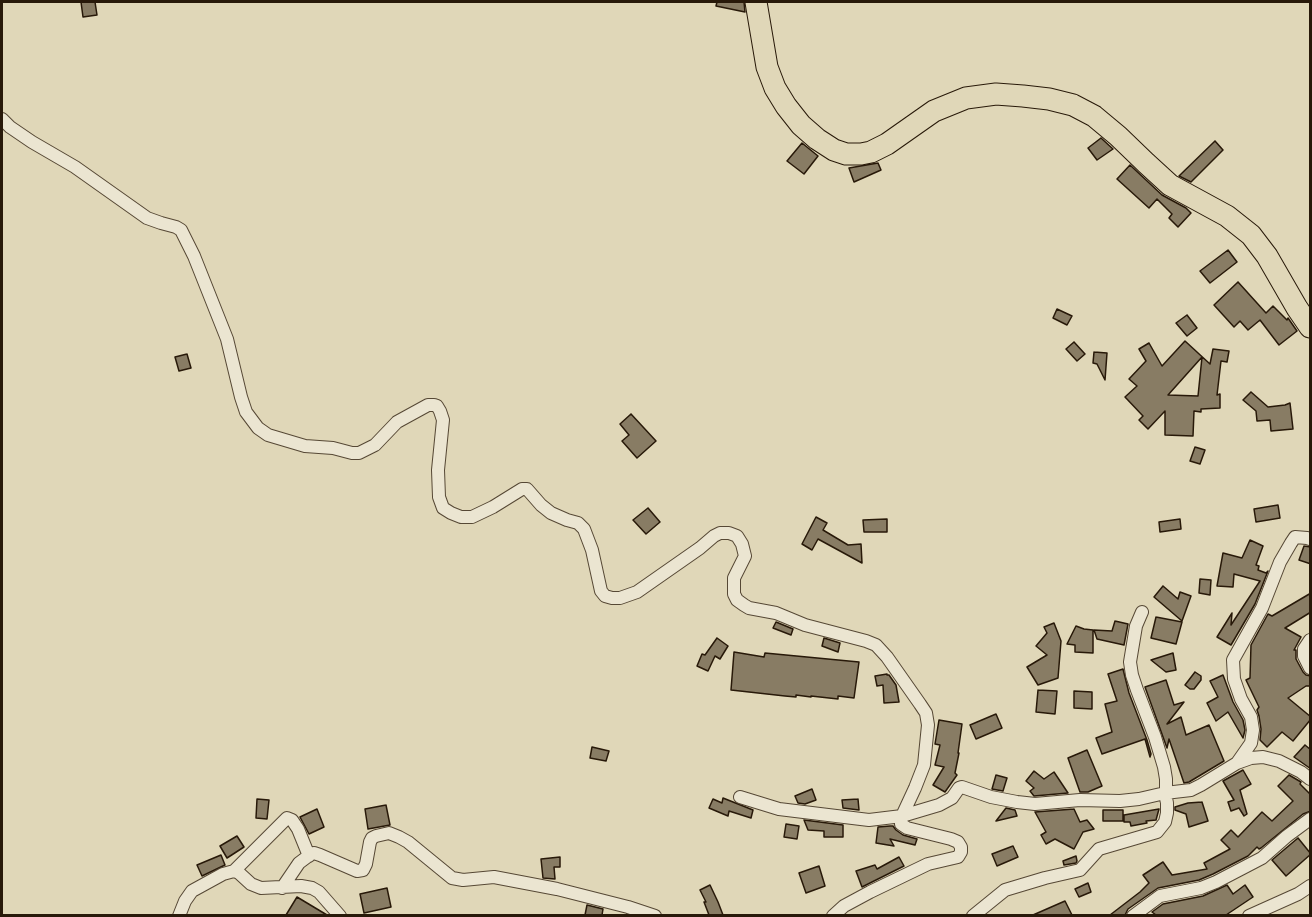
<!DOCTYPE html>
<html>
<head>
<meta charset="utf-8">
<style>
  body { margin:0 }
  #map { position:relative; width:1312px; height:917px; overflow:hidden; background:#e0d7b8; font-family:"Old Standard TT",serif }
  canvas { display:block }
  .frame { position:absolute; inset:0; border:3px solid #281909; pointer-events:none }
</style>
</head>
<body>
<div id="map">
<canvas width="1312" height="917"></canvas>
<div class="frame"></div>
</div>
<script>
const ctx = document.querySelector('canvas').getContext('2d');
ctx.lineJoin = 'round';
function fillPath(path, color) {
  ctx.fillStyle = color;
  ctx.fill(path, 'evenodd');
}
function poly(rows) {
  const path = new Path2D();
  for (const r of rows) {
    path.moveTo(r[0], r[1]);
    for (let i = 2; i < r.length; i += 2) path.lineTo(r[i], r[i + 1]);
  }
  return path;
}
function stroke(path, color, width, dash) {
  ctx.strokeStyle = color;
  ctx.lineWidth = width;
  ctx.lineCap = dash ? 'butt' : 'round';
  ctx.setLineDash(dash || []);
  ctx.stroke(path);
}
const building = poly([
  [81,2,95,2,97,15,83,17,81,2],
  [717,2,744,2,745,12,716,6,717,2],
  [1101,138,1113,149,1097,160,1088,148,1101,138],
  [1215,141,1223,150,1191,182,1179,176,1215,141],
  [802,143,818,156,804,174,787,161,802,143],
  [878,163,881,170,854,182,849,168,878,163],
  [1130,165,1162,195,1186,208,1191,213,1178,227,1169,218,1172,214,1157,199,1149,208,1117,179,1130,165],
  [1228,250,1237,262,1210,283,1200,271,1228,250],
  [1238,282,1266,313,1273,306,1287,320,1288,318,1297,331,1279,345,1260,320,1248,330,1240,321,1234,327,1214,305,1238,282],
  [1057,309,1072,316,1067,325,1053,318,1057,309],
  [1187,315,1197,328,1187,336,1176,323,1187,315],
  [1185,341,1210,364,1213,349,1229,351,1227,362,1221,361,1217,395,1220,394,1220,408,1201,409,1201,412,1194,411,1193,436,1165,435,1165,411,1148,429,1139,420,1143,416,1125,397,1137,386,1129,379,1146,361,1139,349,1149,343,1162,366,1185,341],
  [1202,357,1198,396,1168,395,1202,357],
  [1074,342,1085,354,1077,361,1066,349,1074,342],
  [1094,352,1107,353,1105,380,1097,364,1093,363,1094,352],
  [187,354,191,368,179,371,175,357,187,354],
  [1251,392,1268,407,1285,405,1290,403,1293,429,1271,431,1270,420,1257,421,1256,411,1243,400,1251,392],
  [631,414,656,441,637,458,622,441,629,435,620,424,631,414],
  [1195,447,1205,450,1200,464,1190,461,1195,447],
  [1278,505,1280,518,1256,522,1254,509,1278,505],
  [648,508,660,522,646,534,633,520,648,508],
  [816,517,827,523,823,530,848,545,861,544,862,563,818,539,812,550,802,544,816,517],
  [887,519,887,532,864,532,863,520,887,519],
  [1180,519,1181,529,1160,532,1159,522,1180,519],
  [1250,540,1263,546,1256,565,1259,566,1258,570,1266,573,1268,571,1255,604,1231,645,1217,637,1232,613,1231,625,1260,581,1234,574,1233,587,1217,586,1223,553,1242,558,1250,540],
  [1304,546,1311,547,1311,564,1299,560,1304,546],
  [1200,579,1211,580,1210,595,1199,593,1200,579],
  [1163,586,1178,599,1180,592,1191,596,1182,621,1154,597,1163,586],
  [1311,593,1311,612,1285,628,1301,637,1294,650,1296,650,1296,659,1303,672,1306,675,1311,676,1311,686,1306,686,1288,698,1311,717,1311,719,1293,741,1282,732,1267,747,1260,740,1261,729,1259,716,1257,710,1259,707,1246,680,1250,678,1251,645,1268,614,1272,616,1311,593],
  [1156,617,1182,622,1176,644,1151,638,1156,617],
  [1115,621,1128,624,1124,645,1097,639,1094,630,1112,631,1115,621],
  [776,622,793,629,791,635,773,628,776,622],
  [1054,623,1061,641,1058,678,1038,685,1027,667,1047,655,1036,646,1047,633,1044,627,1054,623],
  [1076,626,1084,629,1093,630,1093,653,1075,652,1075,645,1067,644,1076,626],
  [717,638,728,646,720,659,715,656,708,671,697,666,702,654,705,655,717,638],
  [824,638,840,643,838,652,822,646,824,638],
  [734,652,764,657,765,653,859,662,854,698,838,696,838,699,811,696,811,697,796,695,796,697,785,696,731,690,734,652],
  [1173,653,1176,670,1166,672,1151,660,1173,653],
  [1123,669,1129,693,1147,740,1151,754,1150,757,1145,739,1102,754,1096,738,1112,732,1105,704,1117,701,1108,674,1123,669],
  [1195,672,1201,676,1201,680,1194,689,1190,689,1185,685,1195,672],
  [887,674,887,675,889,675,896,685,899,702,884,703,883,685,877,686,875,676,887,674],
  [1223,675,1233,702,1243,720,1245,730,1243,738,1228,712,1216,721,1207,703,1218,697,1210,681,1223,675],
  [1166,680,1174,705,1184,702,1167,724,1181,717,1186,735,1209,725,1224,761,1189,782,1184,783,1169,739,1167,748,1145,687,1166,680],
  [1038,690,1057,691,1055,714,1036,712,1038,690],
  [1074,691,1092,692,1092,709,1074,708,1074,691],
  [996,714,1002,728,976,739,970,725,996,714],
  [939,720,962,724,958,753,959,753,955,773,957,775,945,792,933,785,944,767,935,765,940,745,935,744,939,720],
  [1305,745,1311,750,1311,769,1294,757,1305,745],
  [592,747,609,751,606,761,590,758,592,747],
  [1087,750,1102,786,1088,792,1080,792,1068,758,1087,750],
  [1243,770,1251,784,1240,790,1247,814,1244,816,1239,808,1231,811,1228,802,1234,800,1223,781,1243,770],
  [1034,771,1044,779,1054,772,1068,793,1034,796,1030,791,1034,788,1026,781,1034,771],
  [996,775,1007,778,1003,791,992,789,996,775],
  [1289,775,1301,782,1300,784,1311,795,1311,811,1303,814,1261,848,1259,849,1257,847,1248,856,1213,874,1199,880,1158,888,1128,909,1125,915,1110,915,1140,892,1149,883,1143,875,1163,862,1172,875,1207,869,1204,863,1230,849,1221,840,1231,830,1238,837,1262,812,1272,821,1293,801,1278,786,1289,775],
  [812,789,816,800,805,804,798,803,795,796,812,789],
  [723,798,753,810,751,818,729,811,728,816,709,808,713,799,722,803,723,798],
  [257,799,269,800,267,819,256,818,257,799],
  [858,799,859,810,843,808,842,800,858,799],
  [1202,802,1208,821,1189,827,1186,814,1175,810,1175,807,1188,803,1202,802],
  [386,805,390,825,368,829,365,809,386,805],
  [1006,808,1015,810,1017,816,996,821,1006,808],
  [317,809,324,827,309,834,300,817,317,809],
  [1074,809,1080,822,1087,820,1094,829,1083,832,1074,849,1055,839,1046,844,1041,835,1046,832,1035,812,1074,809],
  [1159,809,1156,820,1146,821,1147,823,1131,826,1130,822,1124,822,1124,815,1159,809],
  [1103,810,1123,810,1123,821,1103,821,1103,810],
  [804,820,843,825,843,837,824,837,824,831,808,830,804,820],
  [786,824,799,826,797,839,784,837,786,824],
  [890,826,893,826,896,830,903,835,917,839,915,845,890,839,894,846,876,843,878,827,890,826],
  [237,836,244,847,227,858,220,846,237,836],
  [1298,838,1311,854,1286,876,1272,860,1298,838],
  [1013,846,1018,857,997,866,992,854,1013,846],
  [221,855,225,865,202,876,197,865,221,855],
  [1076,856,1077,861,1076,863,1064,865,1063,861,1076,856],
  [560,857,560,867,554,867,555,879,543,878,541,859,560,857],
  [899,857,904,866,862,887,856,871,875,865,877,869,899,857],
  [819,866,825,886,806,893,799,873,819,866],
  [1088,883,1091,892,1079,897,1075,889,1088,883],
  [710,885,718,902,723,915,709,915,704,902,706,902,700,890,710,885],
  [1227,885,1233,894,1245,885,1253,897,1226,915,1156,915,1152,912,1163,904,1203,896,1227,885],
  [387,888,391,907,364,913,360,894,387,888],
  [297,897,327,915,286,915,297,897],
  [1065,901,1072,915,1033,915,1065,901],
  [587,905,603,909,602,915,585,915,587,905]
]);
fillPath(building, '#887c64');
stroke(building, '#281909', 1.5);
const minor = poly([
  [2,119,10,127,32,142,75,167,147,218,161,223,176,227,181,230,194,256,227,339,241,397,246,412,258,428,268,435,305,446,333,448,352,453,359,453,375,445,397,422,428,405,434,405,437,406,440,411,443,420,438,470,439,497,443,508,451,513,461,517,472,517,493,507,522,489,527,489,541,505,551,513,567,520,578,523,584,529,592,550,601,591,605,596,612,598,620,598,637,592,700,548,714,536,720,533,729,533,737,536,742,544,745,556,734,578,734,594,737,600,744,605,749,608,776,613,805,625,866,641,876,645,887,657,920,704,926,713,928,725,924,765,915,788,902,816,901,824,907,828,951,839,958,842,961,847,961,852,958,857,928,864,870,892,844,906,833,916],
  [1310,640,1304,649,1304,656,1310,668],
  [1237,763,1251,743,1253,730,1251,717,1241,699,1234,679,1233,660,1262,608,1280,562,1291,543,1295,537,1307,538,1310,539],
  [740,797,779,809,869,820,902,816,939,805,952,798,959,788,962,787,991,797,1017,802,1035,804,1080,800,1120,801,1139,799,1165,793,1191,790,1201,785,1237,763,1251,758,1263,757,1279,761,1301,772,1310,779],
  [234,871,287,818,292,820,298,829,309,856],
  [282,888,299,863,311,854,314,853,320,855,357,871,363,870,366,864,370,842,372,838,376,836,389,833,399,837,408,842,452,878,463,880,494,877,557,889,628,907,655,916],
  [179,916,185,901,192,891,223,874,234,871,239,873,251,884,261,888,301,886,312,888,319,892,340,916],
  [973,916,1005,890,1045,878,1080,870,1099,849,1157,832,1165,822,1167,813,1167,803,1165,793,1166,789,1166,779,1164,767,1155,737,1137,690,1132,675,1130,662,1136,626,1142,612],
  [1133,916,1160,896,1201,888,1216,882,1262,858,1287,836,1310,819],
  [1249,916,1298,894,1310,886]
]);
const trunk = poly([
  [756,2,767,67,775,88,786,106,801,125,817,139,834,150,846,154,861,154,871,152,887,144,934,111,966,98,996,94,1023,96,1049,99,1073,105,1094,116,1118,136,1146,163,1170,185,1227,216,1251,235,1267,256,1297,308,1310,327]
]);
stroke(minor, '#564835', 14);
stroke(trunk, '#281909', 23);
stroke(minor, '#ebe5d1', 12);
stroke(trunk, '#e0d7b8', 21);
</script>
</body>
</html>
